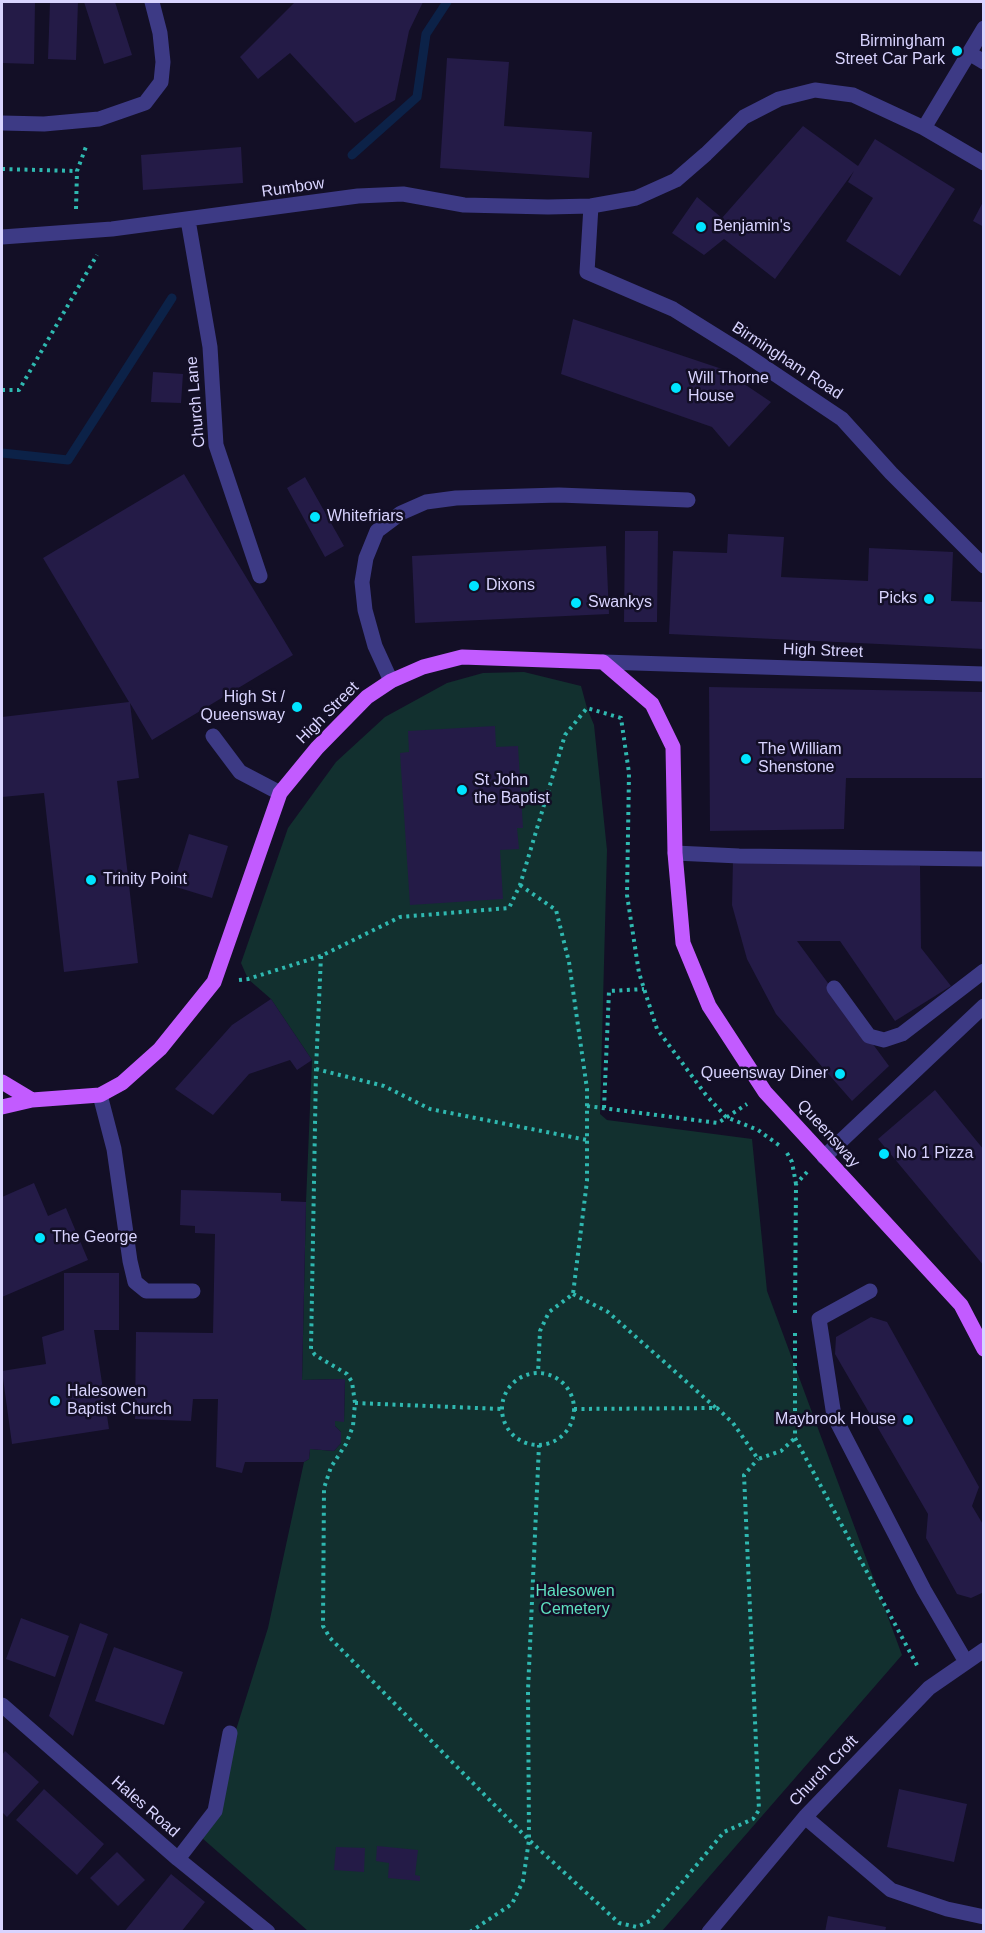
<!DOCTYPE html>
<html>
<head>
<meta charset="utf-8">
<style>
  body { margin:0 }
  #map { position:relative; width:985px; height:1933px; overflow:hidden; background:#130f26; font-family:Arial,sans-serif }
  canvas { display:block }
  .frame { position:absolute; inset:0; border:3px solid #d9d4ff; pointer-events:none }
</style>
</head>
<body>
<div id="map">
<canvas width="985" height="1933"></canvas>
<div class="frame"></div>
</div>
<script>
const ctx = document.querySelector('canvas').getContext('2d');
ctx.lineJoin = 'round';
function fillPath(path, color) {
  ctx.fillStyle = color;
  ctx.fill(path, 'evenodd');
}
function poly(rows) {
  const path = new Path2D();
  for (const r of rows) {
    if (r.length === 3) {
      path.moveTo(r[0] + r[2], r[1]);
      path.arc(r[0], r[1], r[2], 0, 2 * Math.PI);
      continue;
    }
    path.moveTo(r[0], r[1]);
    for (let i = 2; i < r.length; i += 2) path.lineTo(r[i], r[i + 1]);
  }
  return path;
}
function stroke(path, color, width, dash) {
  ctx.strokeStyle = color;
  ctx.lineWidth = width;
  ctx.lineCap = dash ? 'butt' : 'round';
  ctx.setLineDash(dash || []);
  ctx.stroke(path);
}
function label(font, color, halo, rows, align = 'center') {
  ctx.font = font + ' Arial,sans-serif';
  ctx.lineWidth = 5;
  ctx.setLineDash([]);
  ctx.textBaseline = 'middle';
  ctx.strokeStyle = halo;
  ctx.fillStyle = color;
  for (const [text, x, y, turn = 0] of rows) {
    ctx.save();
    ctx.translate(x, y);
    ctx.rotate((+turn || 0) * Math.PI / 180);
    ctx.textAlign = isNaN(turn) ? turn : align;
    if (halo) ctx.strokeText(text, 0, 0);
    ctx.fillText(text, 0, 0);
    ctx.restore();
  }
}
fillPath(poly([
  [524,672,581,686,587,708,594,725,607,850,600,1114,607,1120,752,1139,767,1291,902,1655,662,1931,308,1931,202,1838,268,1628,304,1462,309,1459,310,1449,334,1451,341,1443,341,1432,335,1426,335,1421,344,1421,345,1379,302,1380,306,1202,312,1060,271,999,248,979,241,963,288,828,336,762,385,717,447,683,483,673]
]), '#12302f');
stroke(poly([
  [352,155,417,97,426,34,447,2],
  [2,453,68,460,172,298]
]), '#0c2248', 9);
fillPath(poly([
  [2,2,35,2,34,64,2,63],
  [50,2,78,2,76,60,48,59],
  [84,2,115,2,132,55,104,64],
  [295,2,423,2,409,31,395,100,355,123,290,53,258,79,240,57],
  [447,58,509,62,504,126,592,132,589,178,440,168],
  [803,126,858,166,875,139,955,189,900,276,846,241,873,198,848,182,854,171,775,279,724,239,704,255,672,233,697,197,722,218],
  [241,147,243,183,143,190,141,155],
  [984,200,984,227,973,221],
  [573,319,722,369,771,402,729,447,712,427,561,374],
  [153,372,183,374,181,403,151,402],
  [184,474,293,655,152,740,130,703,139,778,117,781,138,963,64,972,44,793,2,797,2,717,129,702,43,558],
  [305,477,344,546,325,557,287,488],
  [625,531,658,531,657,622,624,622],
  [728,534,784,537,781,577,868,581,869,548,953,552,951,601,984,602,984,649,669,634,673,551,727,553],
  [606,546,609,614,415,623,412,556],
  [709,687,984,692,984,778,846,778,844,829,710,831],
  [495,726,496,747,518,746,523,828,517,828,519,849,500,850,503,899,410,905,400,753,409,752,408,731],
  [189,834,228,846,212,898,173,886],
  [733,859,920,866,921,948,951,986,895,1021,840,941,797,941,889,1066,852,1101,776,1014,747,959,732,905],
  [271,999,312,1060,297,1070,290,1060,249,1074,213,1115,175,1089,232,1025],
  [935,1090,984,1150,984,1266,878,1139],
  [34,1183,48,1216,66,1208,88,1260,2,1297,2,1197],
  [181,1190,281,1193,281,1201,306,1202,302,1380,345,1379,344,1422,335,1421,335,1426,341,1432,341,1443,334,1451,310,1449,309,1459,304,1462,245,1462,242,1473,216,1467,218,1399,193,1399,191,1421,135,1419,136,1332,213,1333,215,1234,195,1233,195,1226,180,1225],
  [64,1273,119,1273,119,1330,94,1330,109,1429,12,1444,2,1371,46,1364,42,1337,64,1330],
  [871,1317,887,1322,979,1487,972,1506,984,1526,984,1592,971,1598,957,1594,926,1538,928,1514,835,1354,836,1337],
  [21,1618,69,1636,55,1677,6,1659],
  [80,1623,108,1634,73,1736,49,1716],
  [114,1647,183,1672,164,1725,95,1701],
  [5,1751,39,1782,7,1817,2,1812,2,1755],
  [44,1789,104,1844,77,1875,16,1820],
  [899,1789,967,1804,954,1862,887,1847],
  [377,1846,418,1850,415,1875,420,1876,420,1881,388,1878,389,1863,376,1861],
  [336,1847,365,1848,364,1872,334,1870],
  [117,1852,145,1880,118,1906,90,1878],
  [171,1874,205,1902,181,1932,124,1932],
  [828,1916,886,1927,885,1932,825,1932]
]), '#241b47');
stroke(poly([
  [2,169,77,171],
  [76,209,77,171,87,144],
  [2,390,19,390,97,255],
  [520,885,556,910,569,962,587,1089,587,1181,573,1294,549,1312,540,1331,538,1373],
  [321,956,316,1069,311,1349,315,1355,347,1374,352,1382,355,1403,353,1426,346,1444,331,1467,324,1488,323,1626,330,1638,529,1840,619,1923,637,1927,650,1921,724,1832,753,1819,759,1810,744,1475,758,1459],
  [239,980,248,979,321,956,400,917,509,908,520,885,565,735,587,708,621,718,629,773,627,895,639,973,657,1029,706,1095,726,1117,758,1130,780,1146],
  [316,1069,384,1086,430,1109,587,1140],
  [587,1106,718,1123,747,1104],
  [604,1108,609,991,644,989],
  [787,1153,792,1162,796,1184],
  [573,1294,608,1312,716,1408],
  [795,1313,796,1184,807,1172],
  [795,1333,795,1438,919,1669],
  [538,1409,36],
  [355,1403,502,1409],
  [574,1409,717,1408,733,1423,758,1459,781,1451,795,1438],
  [470,1932,512,1904,523,1881,529,1840,528,1690,539,1445]
]), '#2fb8b0', 4, [3, 4.5]);
stroke(poly([
  [969,53,984,62],
  [2,123,44,124,99,119,145,103,161,82,163,62,160,33,152,2],
  [924,128,984,28],
  [591,206,587,272,673,309,742,352,842,419,891,473,984,566],
  [188,220,210,347,216,445,260,576],
  [2,237,112,229,358,196,403,194,464,205,548,207,591,206,636,198,676,180,706,154,744,117,779,99,815,90,853,95,924,128,984,163],
  [603,662,984,674],
  [391,681,375,646,365,610,362,582,366,558,377,531,401,513,426,502,456,498,559,495,688,500],
  [213,736,240,772,280,793],
  [675,853,739,856,984,859],
  [834,988,869,1036,884,1040,902,1034,984,971],
  [100,1095,114,1149,130,1261,135,1282,146,1291,193,1291],
  [824,1157,984,1006],
  [870,1291,819,1319,834,1416,924,1590,966,1662],
  [2,1705,178,1859,268,1932],
  [805,1817,891,1890,947,1909,984,1917],
  [178,1859,215,1811,230,1733],
  [709,1932,805,1817,929,1688,984,1650]
]), '#3d3a85', 15);
stroke(poly([
  [2,1082,32,1100],
  [2,1107,32,1100,100,1095,122,1083,160,1049,214,982,280,793,317,748,367,697,391,681,423,667,462,657,603,662,652,704,673,747,675,853,683,943,709,1006,765,1092,961,1305,984,1349]
]), '#c25bff', 15);
for (const [x, y, r, color] of [
  [957,51,6,"#00e5ff"],
  [701,227,6,"#00e5ff"],
  [676,388,6,"#00e5ff"],
  [315,517,6,"#00e5ff"],
  [474,586,6,"#00e5ff"],
  [929,599,6,"#00e5ff"],
  [576,603,6,"#00e5ff"],
  [297,707,6,"#00e5ff"],
  [746,759,6,"#00e5ff"],
  [462,790,6,"#00e5ff"],
  [91,880,6,"#00e5ff"],
  [840,1074,6,"#00e5ff"],
  [884,1154,6,"#00e5ff"],
  [40,1238,6,"#00e5ff"],
  [55,1401,6,"#00e5ff"],
  [908,1420,6,"#00e5ff"]
]) {
  const dot = new Path2D();
  dot.arc(x, y, r, 0, 2 * Math.PI);
  ctx.fillStyle = color;
  ctx.fill(dot);
  stroke(dot, '#130f26', 2);
}
label('16px', '#d9d4ff', '#130f26', [
  ["Birmingham",945,42,"right"],
  ["Street Car Park",945,60,"right"],
  ["Benjamin's",713,227],
  ["Will Thorne",688,379],
  ["House",688,397],
  ["Whitefriars",327,517],
  ["Dixons",486,586],
  ["Picks",917,599,"right"],
  ["Swankys",588,603],
  ["High St /",285,698,"right"],
  ["Queensway",285,716,"right"],
  ["The William",758,750],
  ["Shenstone",758,768],
  ["St John",474,781],
  ["the Baptist",474,799],
  ["Trinity Point",103,880],
  ["Queensway Diner",828,1074,"right"],
  ["No 1 Pizza",896,1154],
  ["The George",52,1238],
  ["Halesowen",67,1392],
  ["Baptist Church",67,1410],
  ["Maybrook House",896,1420,"right"]
], 'left');
label('16px', '#d9d4ff', '#130f26', [
  ["Rumbow",293,188,-8],
  ["Birmingham Road",787,361,33],
  ["Church Lane",196,402,-95],
  ["High Street",823,651,2],
  ["High Street",328,713,-45],
  ["Queensway",828,1134,48],
  ["Church Croft",824,1771,-46],
  ["Hales Road",145,1807,41]
]);
label('16px', '#5fe0c0', '#130f26', [
  ["Halesowen",575,1592],
  ["Cemetery",575,1610]
]);
</script>
</body>
</html>
